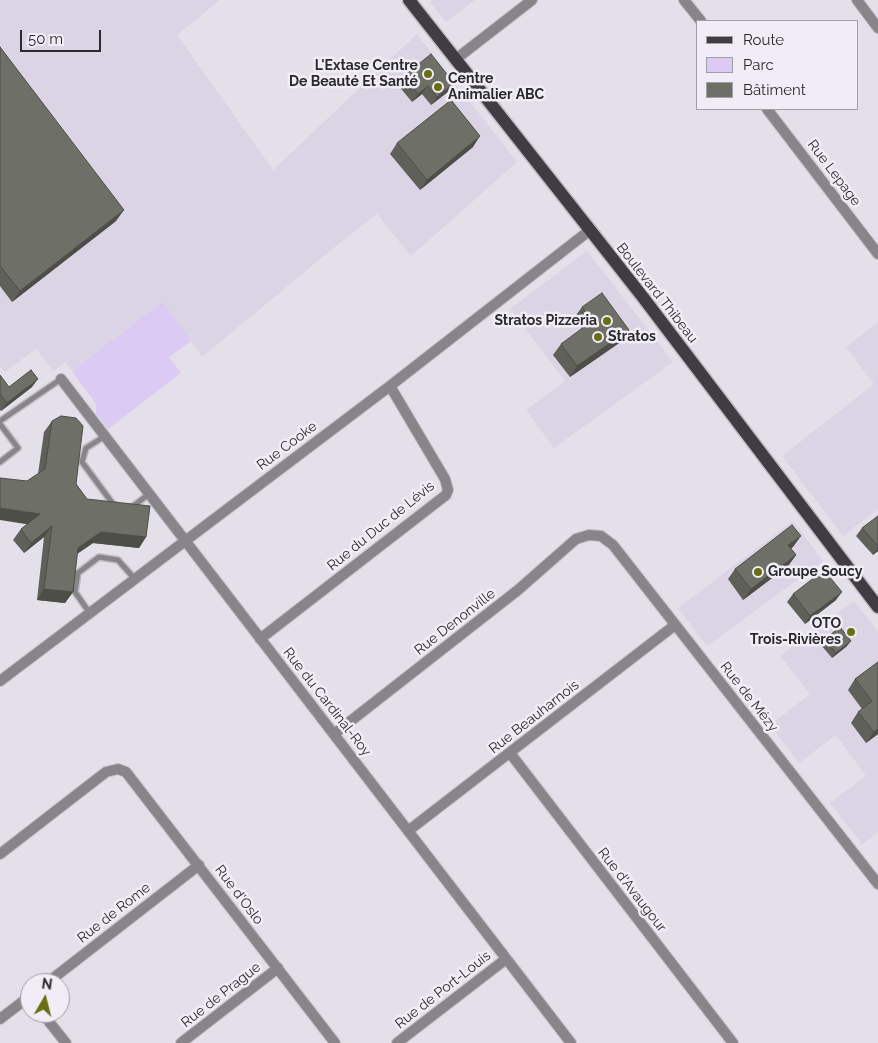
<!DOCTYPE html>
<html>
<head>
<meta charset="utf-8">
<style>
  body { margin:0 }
  #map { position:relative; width:878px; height:1043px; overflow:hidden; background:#e3e0e9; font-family:Raleway,sans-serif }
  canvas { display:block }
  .legend { position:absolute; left:696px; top:20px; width:162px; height:90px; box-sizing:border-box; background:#f0edf6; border:1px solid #a19fa5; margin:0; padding:6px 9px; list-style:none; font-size:15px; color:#2a292c }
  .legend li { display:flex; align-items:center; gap:10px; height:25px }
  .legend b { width:25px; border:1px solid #a19fa5 }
  .north { position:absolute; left:20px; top:973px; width:50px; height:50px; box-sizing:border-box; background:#f0edf6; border:1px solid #a19fa5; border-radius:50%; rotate:8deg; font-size:14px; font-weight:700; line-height:20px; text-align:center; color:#2a292c }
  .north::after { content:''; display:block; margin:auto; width:18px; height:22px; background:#686e14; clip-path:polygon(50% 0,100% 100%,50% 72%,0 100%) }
  .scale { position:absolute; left:20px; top:30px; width:81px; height:22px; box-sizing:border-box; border:2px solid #2a292c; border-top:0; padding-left:6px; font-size:15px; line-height:18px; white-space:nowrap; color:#2a292c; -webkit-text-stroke:4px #f0edf6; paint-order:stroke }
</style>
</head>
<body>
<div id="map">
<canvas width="878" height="1043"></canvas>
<ul class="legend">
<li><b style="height:6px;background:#3f3c43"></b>Route</li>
<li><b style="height:14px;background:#dacaf4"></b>Parc</li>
<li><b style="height:14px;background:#6e7067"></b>Bâtiment</li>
</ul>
<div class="north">N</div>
<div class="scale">50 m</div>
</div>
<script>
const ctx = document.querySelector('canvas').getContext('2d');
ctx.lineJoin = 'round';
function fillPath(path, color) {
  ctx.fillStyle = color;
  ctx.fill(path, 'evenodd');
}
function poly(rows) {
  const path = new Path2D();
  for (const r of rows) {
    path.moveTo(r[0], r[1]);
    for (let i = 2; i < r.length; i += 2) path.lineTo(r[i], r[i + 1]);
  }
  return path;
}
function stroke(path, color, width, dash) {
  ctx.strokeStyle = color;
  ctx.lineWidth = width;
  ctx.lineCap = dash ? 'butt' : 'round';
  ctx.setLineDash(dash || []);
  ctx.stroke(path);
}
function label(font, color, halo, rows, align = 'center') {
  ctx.font = font + ' Raleway,sans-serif';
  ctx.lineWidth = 5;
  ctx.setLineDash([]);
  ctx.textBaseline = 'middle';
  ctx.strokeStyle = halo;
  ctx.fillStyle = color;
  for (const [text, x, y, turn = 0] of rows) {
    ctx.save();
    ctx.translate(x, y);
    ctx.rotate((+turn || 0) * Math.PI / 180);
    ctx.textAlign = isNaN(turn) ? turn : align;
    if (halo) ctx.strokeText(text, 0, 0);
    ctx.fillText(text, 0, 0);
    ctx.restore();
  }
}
fillPath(poly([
  [0,0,220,0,177,35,273,170,417,34,517,162,411,256,377,214,331,250,202,357,163,303,72,371,65,362,53,371,36,349,5,372,0,366],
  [432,0,475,0,446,22,430,2],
  [587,251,673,362,554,448,526,410,565,381,510,309],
  [878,322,878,509,843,536,782,456,874,384,846,347],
  [793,521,823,561,707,646,678,608],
  [854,601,878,632,878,832,862,844,830,803,866,776,836,735,799,763,770,725,810,694,780,656]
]), '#dad4e5');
fillPath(poly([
  [163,302,191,341,169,357,181,373,108,429,96,413,96,404,72,371]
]), '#dacaf4');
const service = poly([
  [0,421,61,379],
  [0,424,18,448,0,462],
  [105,436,86,448,82,462,113,504,116,505],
  [132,507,149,494],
  [89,612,75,592,78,573,99,557,118,560,134,578]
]);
const minor = poly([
  [684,0,701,21],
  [857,0,878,28],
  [456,59,532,0],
  [767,109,878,254],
  [61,379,571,1043],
  [260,639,446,495,448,490,445,479,390,386],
  [0,681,390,386,590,230],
  [334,734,518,590,576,539,589,535,601,536,613,545,878,884],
  [510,753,733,1043],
  [408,831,675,625],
  [0,854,106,772,118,769,126,772,335,1043],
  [47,983,199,865],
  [42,1013,66,1043],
  [0,1019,30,996],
  [181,1043,278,968],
  [397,1043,506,959]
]);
const primary = poly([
  [409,0,642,296,878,607]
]);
stroke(service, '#bebbc3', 8);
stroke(minor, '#bebbc3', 12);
stroke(primary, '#bebbc3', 15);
stroke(service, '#878589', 5);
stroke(minor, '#878589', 10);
stroke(primary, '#3f3c43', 12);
fillPath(poly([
  [0,47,116,221,12,302,0,286],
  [404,76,449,91,431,105,422,94,412,102,398,85],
  [397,143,473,147,420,190,390,154],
  [582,307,622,341,570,377,553,355,561,344,582,329,574,318],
  [0,375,9,387,32,387,1,411,0,410],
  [52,421,76,484,87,499,146,537,139,548,93,543,77,554,73,592,65,603,37,600,44,537,24,553,13,540,21,529,28,524,27,481,38,474,44,432],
  [878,516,878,551,873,555,856,536,862,528],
  [793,547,791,548,796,555,788,566,743,600,728,579,735,569],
  [793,594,836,600,805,624,787,602],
  [825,639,847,646,832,658,821,645],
  [878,662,878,734,866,743,851,723,858,712,862,709,848,690,855,679]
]), '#5f6059');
fillPath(poly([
  [454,83,449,91,431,105,437,97],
  [428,86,422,94,412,102,418,94],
  [480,136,473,147,420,190,427,180],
  [124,210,116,221,12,302,20,291],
  [629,330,622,341,570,377,577,366],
  [38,379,32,387,1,411,7,403],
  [0,508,40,514,32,525,0,520],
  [52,526,44,537,24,553,31,543],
  [101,532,146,537,139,548,93,543,71,558,78,548],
  [801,536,793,547,781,556,788,545],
  [878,547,878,551,873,555],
  [796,555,788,566,743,600,751,589],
  [44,589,73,592,65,603,37,600],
  [842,592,836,600,805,624,810,616],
  [851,641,847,646,832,658,836,653],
  [878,729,878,734,866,743,874,732]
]), '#4d4e48');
const building = poly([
  [0,47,124,210,20,291,0,266,0,47],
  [431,54,454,83,437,97,428,86,418,94,404,76,431,54],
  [451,100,480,136,427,180,397,143,451,100],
  [602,293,629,330,577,366,561,344,592,321,582,307,602,293],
  [31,370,38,379,7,403,0,394,0,375,9,387,31,370],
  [61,416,76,418,83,426,76,484,87,499,150,506,146,537,101,532,78,548,73,592,44,589,52,526,31,543,21,529,40,514,0,508,0,478,27,481,45,469,52,421,61,416],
  [878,516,878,546,862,528,878,516],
  [792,525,801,536,788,545,796,555,751,589,735,569,792,525],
  [824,570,842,592,810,616,793,594,824,570],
  [840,627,851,641,836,653,825,639,840,627],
  [878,662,878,729,874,732,858,712,872,701,855,679,878,662]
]);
fillPath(building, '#6e7067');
stroke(building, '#4d4e48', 1);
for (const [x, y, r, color] of [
  [428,74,5,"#686e14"],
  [438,87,5,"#686e14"],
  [607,321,5,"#686e14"],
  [598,337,5,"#686e14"],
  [758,572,5,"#686e14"],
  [851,632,5,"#686e14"]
]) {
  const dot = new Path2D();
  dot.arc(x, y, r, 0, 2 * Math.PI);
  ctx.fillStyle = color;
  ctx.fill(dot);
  stroke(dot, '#f0edf6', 2);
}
label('bold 14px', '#2a292c', '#f0edf6', [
  ["L'Extase Centre",418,66],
  ["De Beauté Et Santé",418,82],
  ["Centre",448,79,"left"],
  ["Animalier ABC",448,95,"left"],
  ["Stratos Pizzeria",597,321],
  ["Stratos",608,337,"left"],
  ["Groupe Soucy",768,572,"left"],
  ["OTO",841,624],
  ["Trois-Rivières",841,640]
], 'right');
label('14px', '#2a292c', '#f0edf6', [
  ["Rue Lepage",834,173,53],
  ["Boulevard Thibeau",657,293,52],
  ["Rue Cooke",287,446,-37],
  ["Rue du Duc de Lévis",381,526,-39],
  ["Rue Denonville",455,622,-38],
  ["Rue de Mézy",749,697,52],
  ["Rue du Cardinal-Roy",327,702,52],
  ["Rue Beauharnois",534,717,-38],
  ["Rue d'Avaugour",632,890,52],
  ["Rue d'Oslo",239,895,53],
  ["Rue de Rome",114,913,-38],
  ["Rue de Port-Louis",443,990,-38],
  ["Rue de Prague",221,995,-38]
]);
</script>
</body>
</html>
